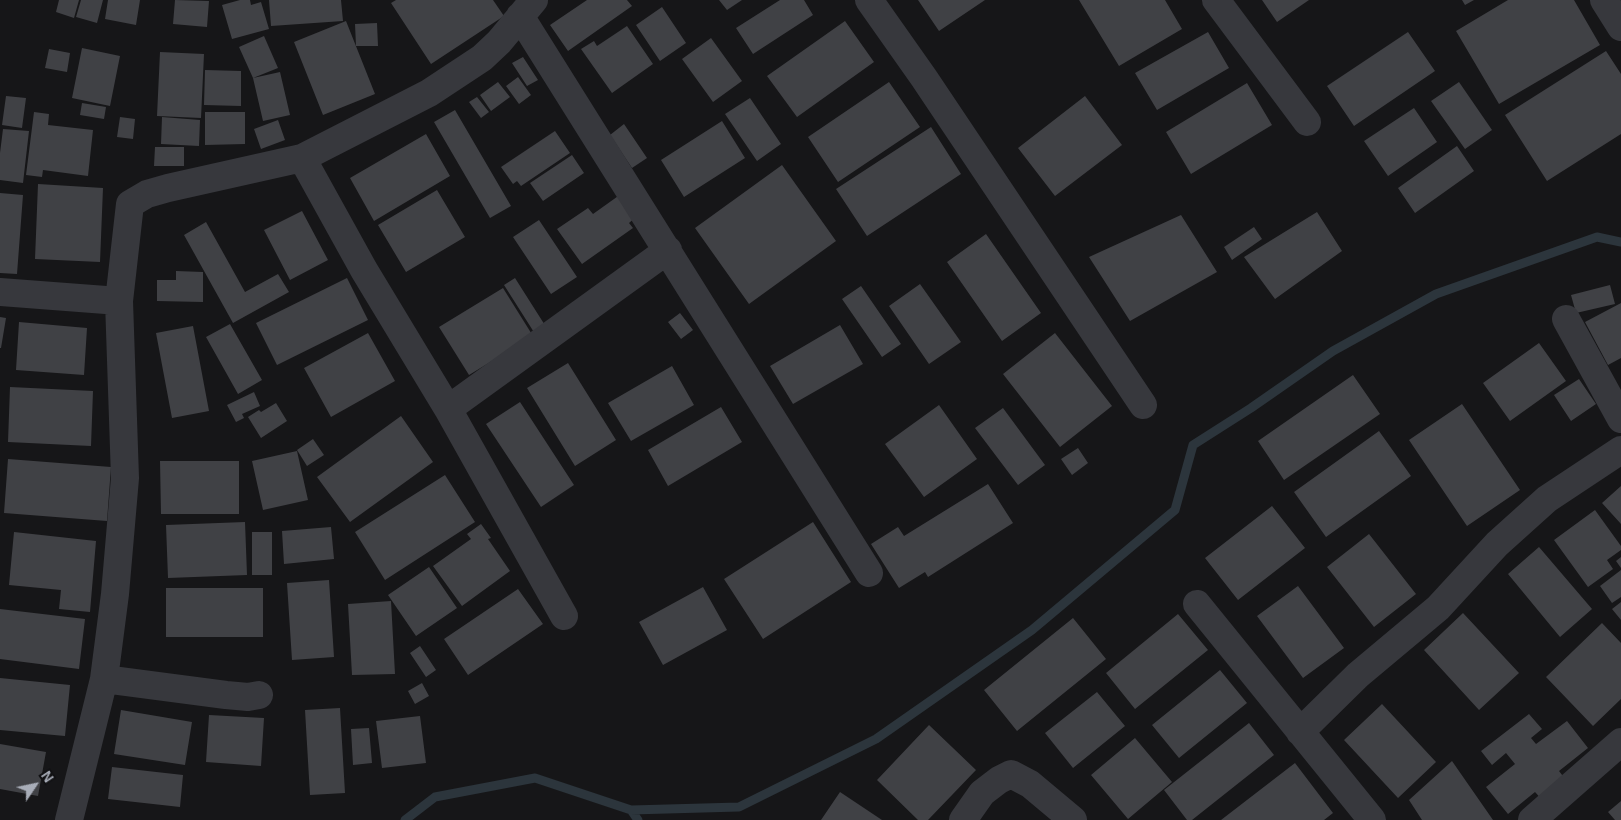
<!DOCTYPE html>
<html>
<head>
<meta charset="utf-8">
<style>
  body { margin:0 }
  #map { position:relative; width:1621px; height:820px; overflow:hidden; background:#161618; font-family:Arial,sans-serif }
  canvas { display:block }
  .north { position:absolute; left:10px; top:760px; width:50px; height:50px; -webkit-text-stroke:4px #111113; paint-order:stroke; rotate:56deg; font-size:14px; font-weight:700; line-height:20px; text-align:center; color:#a8adb8 }
  .north::after { content:''; display:block; margin:auto; width:18px; height:22px; background:#a8adb8; clip-path:polygon(50% 0,100% 100%,50% 72%,0 100%) }
</style>
</head>
<body>
<div id="map">
<canvas width="1621" height="820"></canvas>
<div class="north">N</div>
</div>
<script>
const ctx = document.querySelector('canvas').getContext('2d');
ctx.lineJoin = 'round';
function poly(rows) {
  const path = new Path2D();
  for (const r of rows) {
    path.moveTo(r[0], r[1]);
    for (let i = 2; i < r.length; i += 2) path.lineTo(r[i], r[i + 1]);
  }
  return path;
}
function stroke(path, color, width, dash) {
  ctx.strokeStyle = color;
  ctx.lineWidth = width;
  ctx.lineCap = dash ? 'butt' : 'round';
  ctx.setLineDash(dash || []);
  ctx.stroke(path);
}
function fillPath(path, color) {
  ctx.fillStyle = color;
  ctx.fill(path, 'evenodd');
}
stroke(poly([
  [631,810,638,820],
  [405,820,435,797,535,778,631,810,739,807,876,739,1032,630,1175,510,1193,445,1251,408,1333,351,1436,294,1597,237,1621,242]
]), '#2c353c', 9);
fillPath(poly([
  [59,0,79,0,74,18,56,12],
  [81,0,103,0,97,23,76,17],
  [108,0,140,0,136,25,105,19],
  [175,0,209,1,207,27,173,24],
  [240,0,250,0,251,5,261,2,269,29,232,39,222,5],
  [269,0,341,0,343,21,271,26],
  [396,0,493,0,504,16,431,64,391,3],
  [587,0,627,0,632,6,568,51,550,25],
  [719,0,742,0,727,10],
  [780,0,804,0,813,15,753,54,736,28],
  [918,0,985,0,939,31],
  [1079,0,1165,0,1182,29,1119,66],
  [1262,0,1309,0,1277,22],
  [1462,0,1474,0,1465,5],
  [1508,0,1574,0,1600,45,1499,104,1456,31],
  [662,7,686,43,660,61,636,25],
  [346,21,375,94,323,115,294,42],
  [845,21,874,62,797,117,767,76],
  [377,23,378,46,356,46,355,24],
  [627,26,653,64,612,93,581,49,594,41,597,46],
  [1208,32,1229,68,1157,110,1135,73],
  [1408,32,1435,71,1354,126,1327,86],
  [264,36,278,68,253,78,280,72,290,115,263,121,253,78,239,47],
  [711,38,742,81,713,102,682,59],
  [82,48,120,56,110,106,72,98],
  [49,49,70,53,67,72,45,68],
  [1606,51,1621,74,1621,134,1547,181,1505,115],
  [160,52,204,54,201,118,157,116],
  [523,57,538,80,527,86,512,63],
  [205,70,241,71,241,106,204,105],
  [518,77,531,95,519,104,506,86],
  [498,82,510,97,491,111,480,95],
  [889,82,920,127,838,182,808,137],
  [1459,82,1492,130,1465,149,1431,101],
  [1247,83,1272,125,1191,174,1166,132],
  [6,96,26,98,22,128,2,125],
  [1085,96,1122,145,1055,196,1018,148],
  [477,97,489,112,481,118,469,102],
  [750,98,781,144,757,161,725,114],
  [82,103,106,107,104,119,80,115],
  [1414,108,1437,142,1388,176,1364,141],
  [455,110,511,206,490,218,434,122],
  [34,112,49,114,48,125,93,130,88,176,43,170,42,177,26,175],
  [205,112,245,112,245,144,205,145],
  [120,117,135,119,133,139,117,137],
  [162,117,200,120,199,146,161,144],
  [278,120,285,140,261,149,254,129],
  [722,121,745,158,684,197,661,160],
  [624,124,647,158,632,168,610,135],
  [931,127,961,174,867,236,836,189],
  [3,129,29,131,23,183,0,180,0,153],
  [555,131,570,153,521,186,517,181,513,184,501,167],
  [426,134,450,176,374,221,350,178],
  [1457,146,1474,171,1415,213,1398,188],
  [155,147,184,147,184,166,154,166],
  [572,155,584,173,543,201,530,183],
  [782,165,836,241,749,304,695,228],
  [38,184,103,188,100,262,35,259],
  [437,190,465,237,406,272,378,225],
  [0,193,23,195,17,274,0,273],
  [621,194,637,216,629,223,633,228,582,264,557,229,588,208,593,214],
  [302,211,328,260,290,280,264,230],
  [1317,212,1342,251,1275,299,1244,257],
  [1181,215,1217,272,1130,321,1089,257],
  [539,220,577,277,551,294,513,237],
  [206,222,245,292,278,274,289,292,233,323,184,235],
  [1254,227,1262,239,1232,260,1224,247],
  [986,234,1041,313,1002,341,947,262],
  [176,271,203,272,203,302,157,301,157,280,176,280],
  [347,278,368,320,277,365,256,323],
  [515,278,548,330,537,337,504,285],
  [920,284,961,342,929,364,889,306],
  [1610,285,1615,304,1576,313,1571,295],
  [861,286,901,344,882,357,842,299],
  [503,288,533,336,469,375,439,327],
  [1621,303,1621,358,1608,365,1585,322],
  [680,313,693,330,681,339,668,322],
  [0,317,6,318,1,348,0,348],
  [19,322,87,328,84,375,16,370],
  [230,324,262,380,238,394,206,337],
  [840,325,863,364,793,404,770,366],
  [193,326,209,411,172,418,156,333],
  [368,333,395,381,331,417,304,368],
  [1055,333,1112,406,1060,447,1003,374],
  [1539,343,1566,381,1510,421,1483,383],
  [568,363,616,440,575,466,527,388],
  [672,366,694,405,631,441,608,403],
  [1353,375,1380,414,1284,480,1258,441],
  [1579,379,1596,404,1571,421,1554,395],
  [10,387,93,391,91,446,8,442],
  [254,392,260,406,242,414,244,418,236,422,227,405],
  [520,402,574,485,541,507,486,424],
  [276,403,287,421,261,438,248,417,259,410,261,412],
  [1462,404,1520,490,1467,526,1409,440],
  [939,405,977,459,924,497,885,444],
  [721,407,742,442,668,486,648,450],
  [1003,408,1045,465,1018,485,975,428],
  [401,416,433,462,350,522,317,477],
  [1379,431,1411,476,1326,537,1294,492],
  [313,439,324,455,307,466,297,450],
  [1078,448,1088,463,1072,475,1061,459],
  [297,451,308,500,263,510,252,461],
  [8,459,111,467,107,521,4,513],
  [160,461,239,461,239,514,161,514],
  [445,475,475,522,385,580,355,532],
  [988,484,1013,523,928,577,925,572,899,588,871,544,898,527,904,536],
  [1621,486,1621,524,1602,503],
  [1272,506,1305,548,1238,600,1205,558],
  [1595,510,1621,546,1621,550,1607,560,1613,569,1588,587,1554,540],
  [245,522,247,575,168,578,166,525],
  [813,522,851,582,763,639,724,579],
  [481,524,491,538,488,539,510,571,462,606,433,566,471,539,467,534],
  [331,527,334,559,284,564,282,531],
  [14,532,96,541,90,612,59,609,61,590,9,585],
  [252,532,272,532,272,575,252,575],
  [1369,534,1416,594,1374,627,1327,567],
  [1539,547,1592,609,1560,637,1508,574],
  [1621,557,1621,568,1616,561],
  [429,567,457,608,416,636,388,595],
  [1621,570,1621,597,1612,603,1600,586],
  [329,580,334,657,292,660,287,583],
  [1298,586,1344,648,1303,678,1257,616],
  [703,587,727,630,663,665,639,622],
  [166,588,263,588,263,637,166,637],
  [518,589,543,624,468,675,444,639],
  [391,601,395,674,352,675,348,604],
  [1621,602,1621,620,1612,609],
  [0,609,85,619,79,669,0,659],
  [1463,613,1519,673,1479,710,1424,650],
  [1178,614,1208,650,1135,709,1106,673],
  [1073,618,1106,659,1017,731,984,690],
  [1602,623,1621,643,1621,699,1593,726,1546,677],
  [420,646,436,670,426,677,410,653],
  [1220,670,1247,703,1179,758,1152,725],
  [0,678,70,685,65,736,0,730],
  [422,683,429,696,415,704,408,691],
  [1097,692,1125,726,1073,768,1045,733],
  [1382,704,1436,762,1398,798,1344,740],
  [340,708,345,793,310,795,305,710],
  [121,710,192,722,185,765,114,754],
  [1529,714,1542,729,1531,738,1536,744,1567,721,1588,748,1559,771,1569,784,1545,803,1535,792,1508,814,1486,787,1515,764,1506,753,1492,765,1481,751],
  [209,715,264,718,261,766,206,762],
  [420,716,426,763,382,768,376,721],
  [1249,723,1274,755,1192,820,1187,820,1164,790],
  [929,725,976,770,928,820,918,820,877,780],
  [369,728,372,763,353,765,351,729],
  [1135,738,1172,782,1128,819,1091,775],
  [0,744,46,752,38,796,0,789],
  [1452,761,1493,820,1422,820,1409,800],
  [1295,763,1333,813,1324,820,1221,820],
  [112,767,183,775,180,807,108,799],
  [840,792,882,820,821,820],
  [1621,801,1621,820,1615,820,1608,812]
]), '#404145');
stroke(poly([
  [869,0,924,78,1143,405],
  [1216,0,1307,122],
  [1604,0,1621,27],
  [520,16,869,573],
  [302,158,364,270,448,409,564,616],
  [0,292,119,301],
  [1566,319,1621,419],
  [448,409,668,250],
  [1197,604,1372,820],
  [104,679,226,695,248,697,259,695],
  [1300,732,1358,675,1438,608,1497,544,1547,499,1621,450],
  [69,820,104,679,115,594,125,478,119,301,130,204,147,194,168,188,302,158,429,93,482,58,499,42,534,0],
  [963,820,982,793,999,780,1011,774,1030,784,1073,820],
  [1532,820,1621,742]
]), '#37383d', 28);
</script>
</body>
</html>
